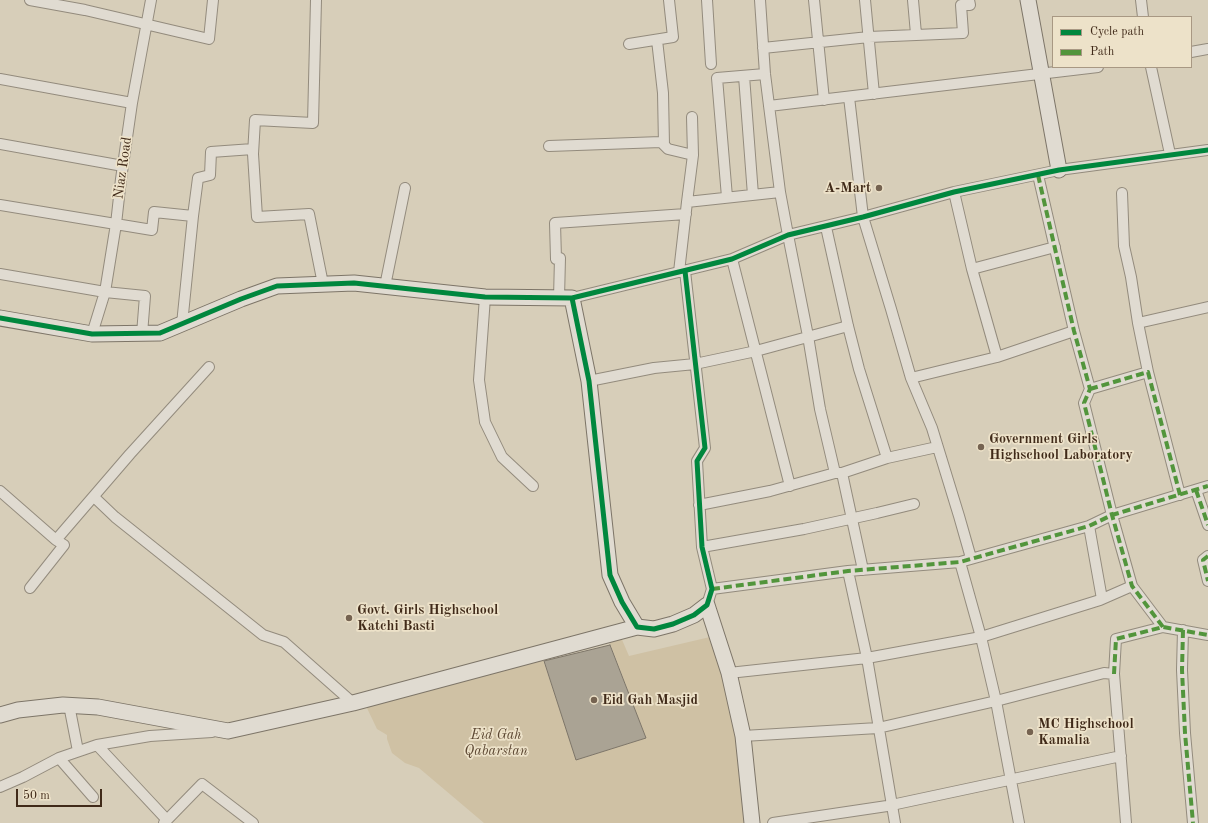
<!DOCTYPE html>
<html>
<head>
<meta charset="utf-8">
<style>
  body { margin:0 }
  #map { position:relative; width:1208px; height:823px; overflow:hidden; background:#d7ceb9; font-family:"Old Standard TT",serif }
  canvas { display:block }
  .legend { position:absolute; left:1052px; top:16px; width:140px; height:52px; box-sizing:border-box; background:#ede2c9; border:1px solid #a89883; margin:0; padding:5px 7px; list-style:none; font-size:12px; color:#402a19 }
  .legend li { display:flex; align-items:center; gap:8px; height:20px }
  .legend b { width:20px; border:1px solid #a89883 }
  .scale { position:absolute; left:16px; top:789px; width:86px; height:18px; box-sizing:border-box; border:2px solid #402a19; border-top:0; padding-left:5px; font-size:12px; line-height:14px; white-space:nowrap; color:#402a19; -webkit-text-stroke:3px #ede2c9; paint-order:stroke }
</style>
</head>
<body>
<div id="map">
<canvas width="1208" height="823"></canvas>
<ul class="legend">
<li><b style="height:5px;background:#00873e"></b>Cycle path</li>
<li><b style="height:5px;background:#52953c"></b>Path</li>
</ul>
<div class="scale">50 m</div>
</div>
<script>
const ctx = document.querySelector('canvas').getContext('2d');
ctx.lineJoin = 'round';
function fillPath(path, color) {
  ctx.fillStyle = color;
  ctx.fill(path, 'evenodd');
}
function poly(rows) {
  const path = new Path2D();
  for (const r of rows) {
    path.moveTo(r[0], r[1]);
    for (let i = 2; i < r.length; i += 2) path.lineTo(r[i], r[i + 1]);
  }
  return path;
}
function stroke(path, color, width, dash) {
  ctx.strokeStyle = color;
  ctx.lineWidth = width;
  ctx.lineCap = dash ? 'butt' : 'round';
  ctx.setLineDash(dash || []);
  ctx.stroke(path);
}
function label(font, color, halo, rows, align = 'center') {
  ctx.font = font + ' "Old Standard TT",serif';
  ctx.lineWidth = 3.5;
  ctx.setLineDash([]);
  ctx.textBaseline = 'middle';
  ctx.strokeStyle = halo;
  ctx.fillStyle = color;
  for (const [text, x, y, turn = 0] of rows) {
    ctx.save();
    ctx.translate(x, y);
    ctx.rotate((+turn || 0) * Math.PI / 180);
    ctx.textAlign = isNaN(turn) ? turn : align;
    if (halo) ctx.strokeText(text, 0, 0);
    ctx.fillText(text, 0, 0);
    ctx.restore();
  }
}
fillPath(poly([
  [620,635,629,656,710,637,727,672,748,823,484,823,419,768,405,763,392,753,387,739,387,735,377,729,366,706,542,657,577,760,646,738,608,638]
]), '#cfc1a4');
const building = poly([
  [610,645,646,738,576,760,544,661,610,645]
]);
fillPath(building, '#aaa394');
stroke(building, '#7d7568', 1);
const street = poly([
  [30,0,85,10,209,39,213,0],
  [316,0,313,123,255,120,253,154,257,217,309,214,323,284],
  [707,0,711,64],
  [760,0,765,74,780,192,788,235,808,336,820,409,835,473],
  [814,0,824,100],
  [865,0,874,94],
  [913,0,916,34],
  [1141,0,1143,17],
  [657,40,663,93,664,145],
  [629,44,673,37,669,0],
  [763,48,869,37,963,33,961,5,970,5,969,0],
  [1191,52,1208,49],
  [1151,67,1170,154],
  [744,76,753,195],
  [0,79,132,103],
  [849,97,863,217,891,309,911,378,932,428,959,516,971,558],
  [769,106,1098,67],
  [692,117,693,155],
  [0,144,123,166],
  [549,146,661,142,668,149,693,155,687,202],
  [1038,175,1074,331,1090,389,1084,403,1112,515,1132,586,1163,627],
  [954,192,972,269,997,357],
  [1122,193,1124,246,1131,277,1138,323],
  [727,197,717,78,765,74],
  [0,205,152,230,154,212,193,216],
  [826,227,848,326,859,369,887,458],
  [732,259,790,486],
  [972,269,1055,247],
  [685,271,705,448,697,461,702,547,712,589,707,605],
  [679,272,687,202,780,192],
  [0,274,105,292,145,296,142,334],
  [385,286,405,188],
  [485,297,479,380,485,422,502,457,533,486],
  [559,298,560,258,556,259,555,223,686,214],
  [572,298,732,259,788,235,863,217,954,192,1059,170,1208,150],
  [182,324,193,216,198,178,210,175,211,152,253,149],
  [92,334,105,292,116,224,121,179,132,103,151,0],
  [1148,372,1138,323,1208,307],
  [911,378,997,357,1074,331],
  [589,381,654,368,695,364,756,351,848,326],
  [1090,389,1148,372,1180,495],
  [842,473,863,570],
  [1196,490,1208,525],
  [0,491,56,540],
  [94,497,115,517,263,635,284,642,353,703],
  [699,505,770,491,835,473,842,473,887,458,937,447],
  [1089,526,1102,599],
  [702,547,804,529,877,513,914,504],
  [1208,556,1203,560,1208,581],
  [960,562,981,637,996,701,1019,823],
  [848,571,867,658,895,823],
  [30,588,64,545,56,540,130,454,209,367],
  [712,589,848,571,960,562,1089,526,1112,515,1208,486],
  [1183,630,1182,670,1185,733,1193,823],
  [729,673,867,658,981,637,1100,600,1132,586],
  [1114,674,1116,639,1163,627,1208,635],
  [69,705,78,751],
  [743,736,878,728,996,701,1104,673,1114,674,1126,823],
  [97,745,167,820],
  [59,758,93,797],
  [0,787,23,777,59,758,97,745,150,736,212,732],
  [164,823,202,784,253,823],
  [773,823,887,806,1121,756]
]);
const secondary = poly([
  [1028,0,1059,170],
  [0,318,92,334,160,333,241,299,277,286,354,283,485,297,572,298,589,381,610,575,622,602,637,627,654,629,673,624,694,615,707,605,729,673,743,736,752,823],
  [0,715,18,710,63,705,98,707,228,731,353,703,637,627]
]);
stroke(street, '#938b7d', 12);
stroke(secondary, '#7d7568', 17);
stroke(street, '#e0dbd1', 10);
stroke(secondary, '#e0dbd1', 15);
stroke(poly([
  [1038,175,1074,331,1090,389,1084,403,1112,515,1132,586,1163,627],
  [1090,389,1148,372,1180,495],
  [1196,490,1208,525],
  [1208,556,1203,560,1208,581],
  [712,589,848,571,960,562,1089,526,1112,515,1208,486],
  [1183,630,1182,670,1185,733,1193,823],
  [1114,674,1116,639,1163,627,1208,635]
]), '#52953c', 4, [8, 4]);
stroke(poly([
  [572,298,732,259,788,235,863,217,954,192,1059,170,1208,150],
  [0,318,92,334,160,333,241,299,277,286,354,283,485,297,572,298,589,381,610,575,622,602,637,627,654,629,673,624,694,615,707,605,712,589,702,547,697,461,705,448,685,271]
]), '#00873e', 5);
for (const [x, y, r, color] of [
  [879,188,4,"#756351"],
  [981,447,4,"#756351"],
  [349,618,4,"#756351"],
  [594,700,4,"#756351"],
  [1030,732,4,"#756351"]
]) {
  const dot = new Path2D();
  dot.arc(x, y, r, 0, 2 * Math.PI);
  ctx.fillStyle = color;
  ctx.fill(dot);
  stroke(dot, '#ede2c9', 1.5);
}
label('14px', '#402a19', '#ede2c9', [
  ["Niaz Road",123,168,-82]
]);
label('bold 14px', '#402a19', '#ede2c9', [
  ["A-Mart",871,188,"right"],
  ["Government Girls",989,439],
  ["Highschool Laboratory",989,455],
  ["Govt. Girls Highschool",357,610],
  ["Katchi Basti",357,626],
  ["Eid Gah Masjid",602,700],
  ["MC Highschool",1038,724],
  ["Kamalia",1038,740]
], 'left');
label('italic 14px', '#5b4631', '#ede2c9', [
  ["Eid Gah",496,735],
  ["Qabarstan",496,751]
]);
</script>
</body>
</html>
